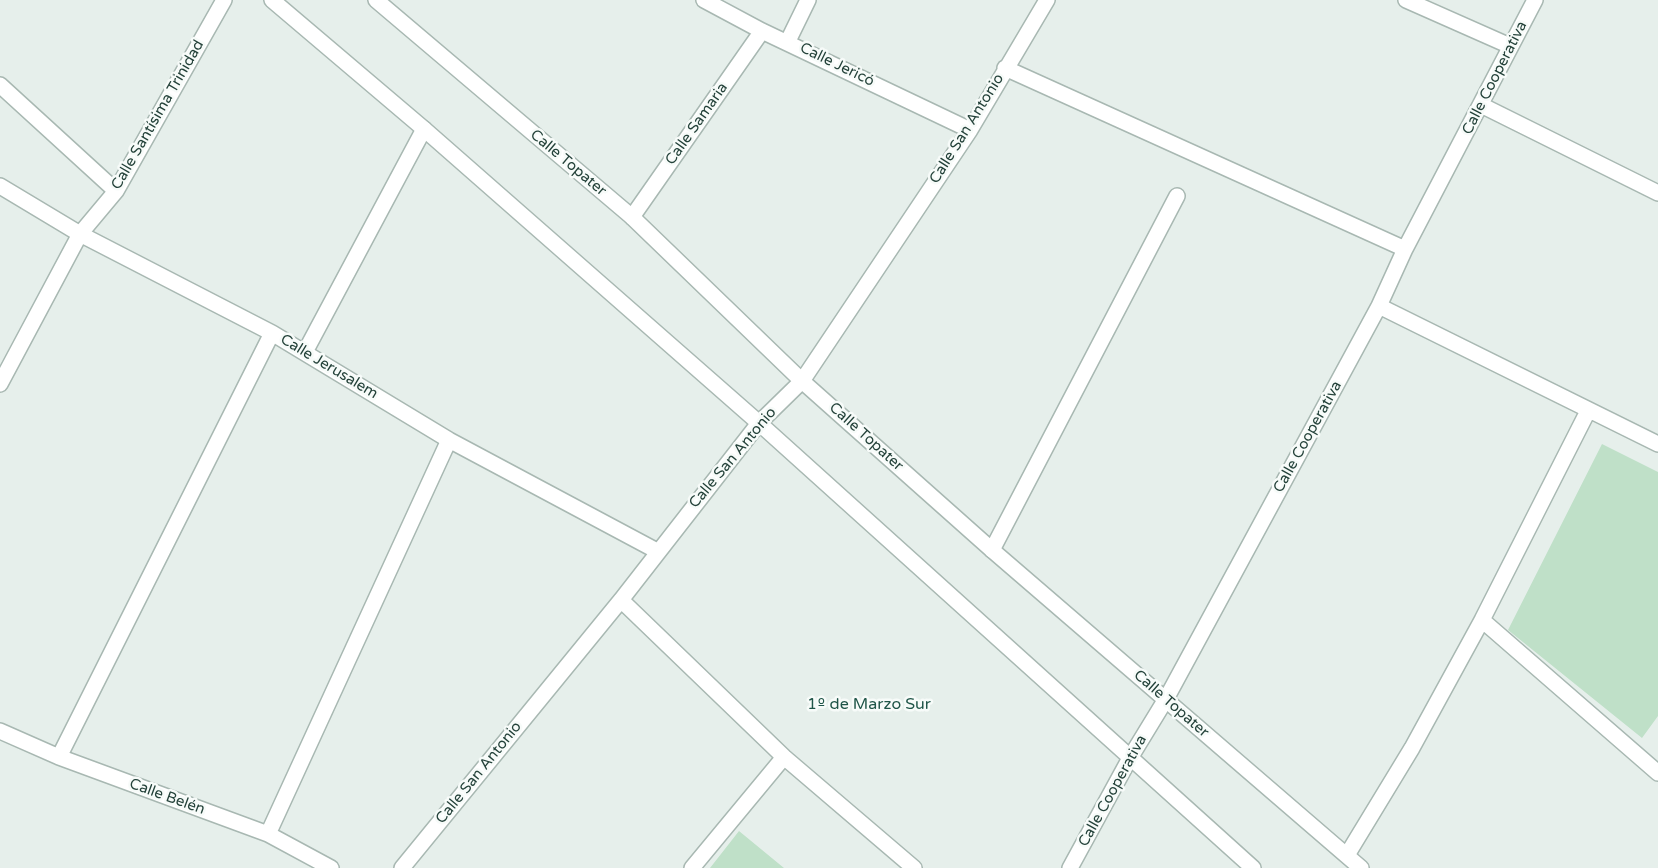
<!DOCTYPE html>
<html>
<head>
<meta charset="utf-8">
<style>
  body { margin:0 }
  canvas { display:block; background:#e6efeb }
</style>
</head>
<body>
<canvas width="1658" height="868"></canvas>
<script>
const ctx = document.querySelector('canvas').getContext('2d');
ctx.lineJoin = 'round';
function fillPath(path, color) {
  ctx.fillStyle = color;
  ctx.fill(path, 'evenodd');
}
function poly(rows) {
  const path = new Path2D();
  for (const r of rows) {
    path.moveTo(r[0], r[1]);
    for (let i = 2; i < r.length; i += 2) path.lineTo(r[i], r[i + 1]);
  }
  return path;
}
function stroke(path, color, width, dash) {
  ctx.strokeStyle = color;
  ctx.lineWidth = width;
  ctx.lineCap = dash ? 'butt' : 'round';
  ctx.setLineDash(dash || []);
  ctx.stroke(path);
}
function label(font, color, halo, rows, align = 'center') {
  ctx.font = font + ' "Varela Round",sans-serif';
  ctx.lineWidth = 5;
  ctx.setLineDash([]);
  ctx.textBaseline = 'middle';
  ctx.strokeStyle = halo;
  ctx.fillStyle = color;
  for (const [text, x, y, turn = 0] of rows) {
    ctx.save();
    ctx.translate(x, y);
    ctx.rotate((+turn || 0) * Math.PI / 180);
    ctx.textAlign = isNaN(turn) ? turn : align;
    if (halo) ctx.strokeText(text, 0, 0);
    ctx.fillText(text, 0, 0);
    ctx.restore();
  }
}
fillPath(poly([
  [1602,444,1658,472,1658,716,1642,738,1508,630],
  [739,831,784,868,710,868]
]), '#bfe0c8');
const minor = poly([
  [704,0,762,31,970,130],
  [1406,0,1510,46],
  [788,41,808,0],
  [1005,68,1405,249],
  [0,85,116,191],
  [1481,105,1658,193],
  [0,186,80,234,272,333,449,440,657,551],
  [632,217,762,31],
  [1379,306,1658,444],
  [305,352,424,129],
  [0,384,80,234,116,191,224,0],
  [992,550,1177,196],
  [621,600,784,757,914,868],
  [1482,620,1658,773],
  [0,731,59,757,268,834,331,868],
  [59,757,272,333],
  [268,834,449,440],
  [1347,855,1412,748,1482,620,1588,411],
  [402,868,621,600,759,423,802,381,970,130,1047,0],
  [692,868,784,757],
  [1070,868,1130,758,1166,699,1379,306,1405,249,1535,0]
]);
const tertiary = poly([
  [272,0,424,129,759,423,1253,868],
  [376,0,632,217,802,381,992,550,1361,868]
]);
stroke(minor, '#a8b8b2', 18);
stroke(tertiary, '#a8b8b2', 18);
stroke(minor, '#fff', 15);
stroke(tertiary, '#fff', 15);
label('15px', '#24423a', '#f7fbf9', [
  ["Calle Jericó",837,65,26],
  ["Calle Cooperativa",1495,78,-63],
  ["Calle Santísima Trinidad",158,115,-60],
  ["Calle Samaria",697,124,-55],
  ["Calle San Antonio",967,129,-58],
  ["Calle Topater",568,163,40],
  ["Calle Jerusalem",329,367,31],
  ["Calle Topater",866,437,42],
  ["Calle Cooperativa",1308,437,-61],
  ["Calle San Antonio",733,458,-50],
  ["Calle Topater",1171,704,41],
  ["Calle San Antonio",479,773,-51],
  ["Calle Cooperativa",1113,791,-61],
  ["Calle Belén",167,797,20]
]);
label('16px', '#1f5548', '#f7fbf9', [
  ["1º de Marzo Sur",869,705]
]);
</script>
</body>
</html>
